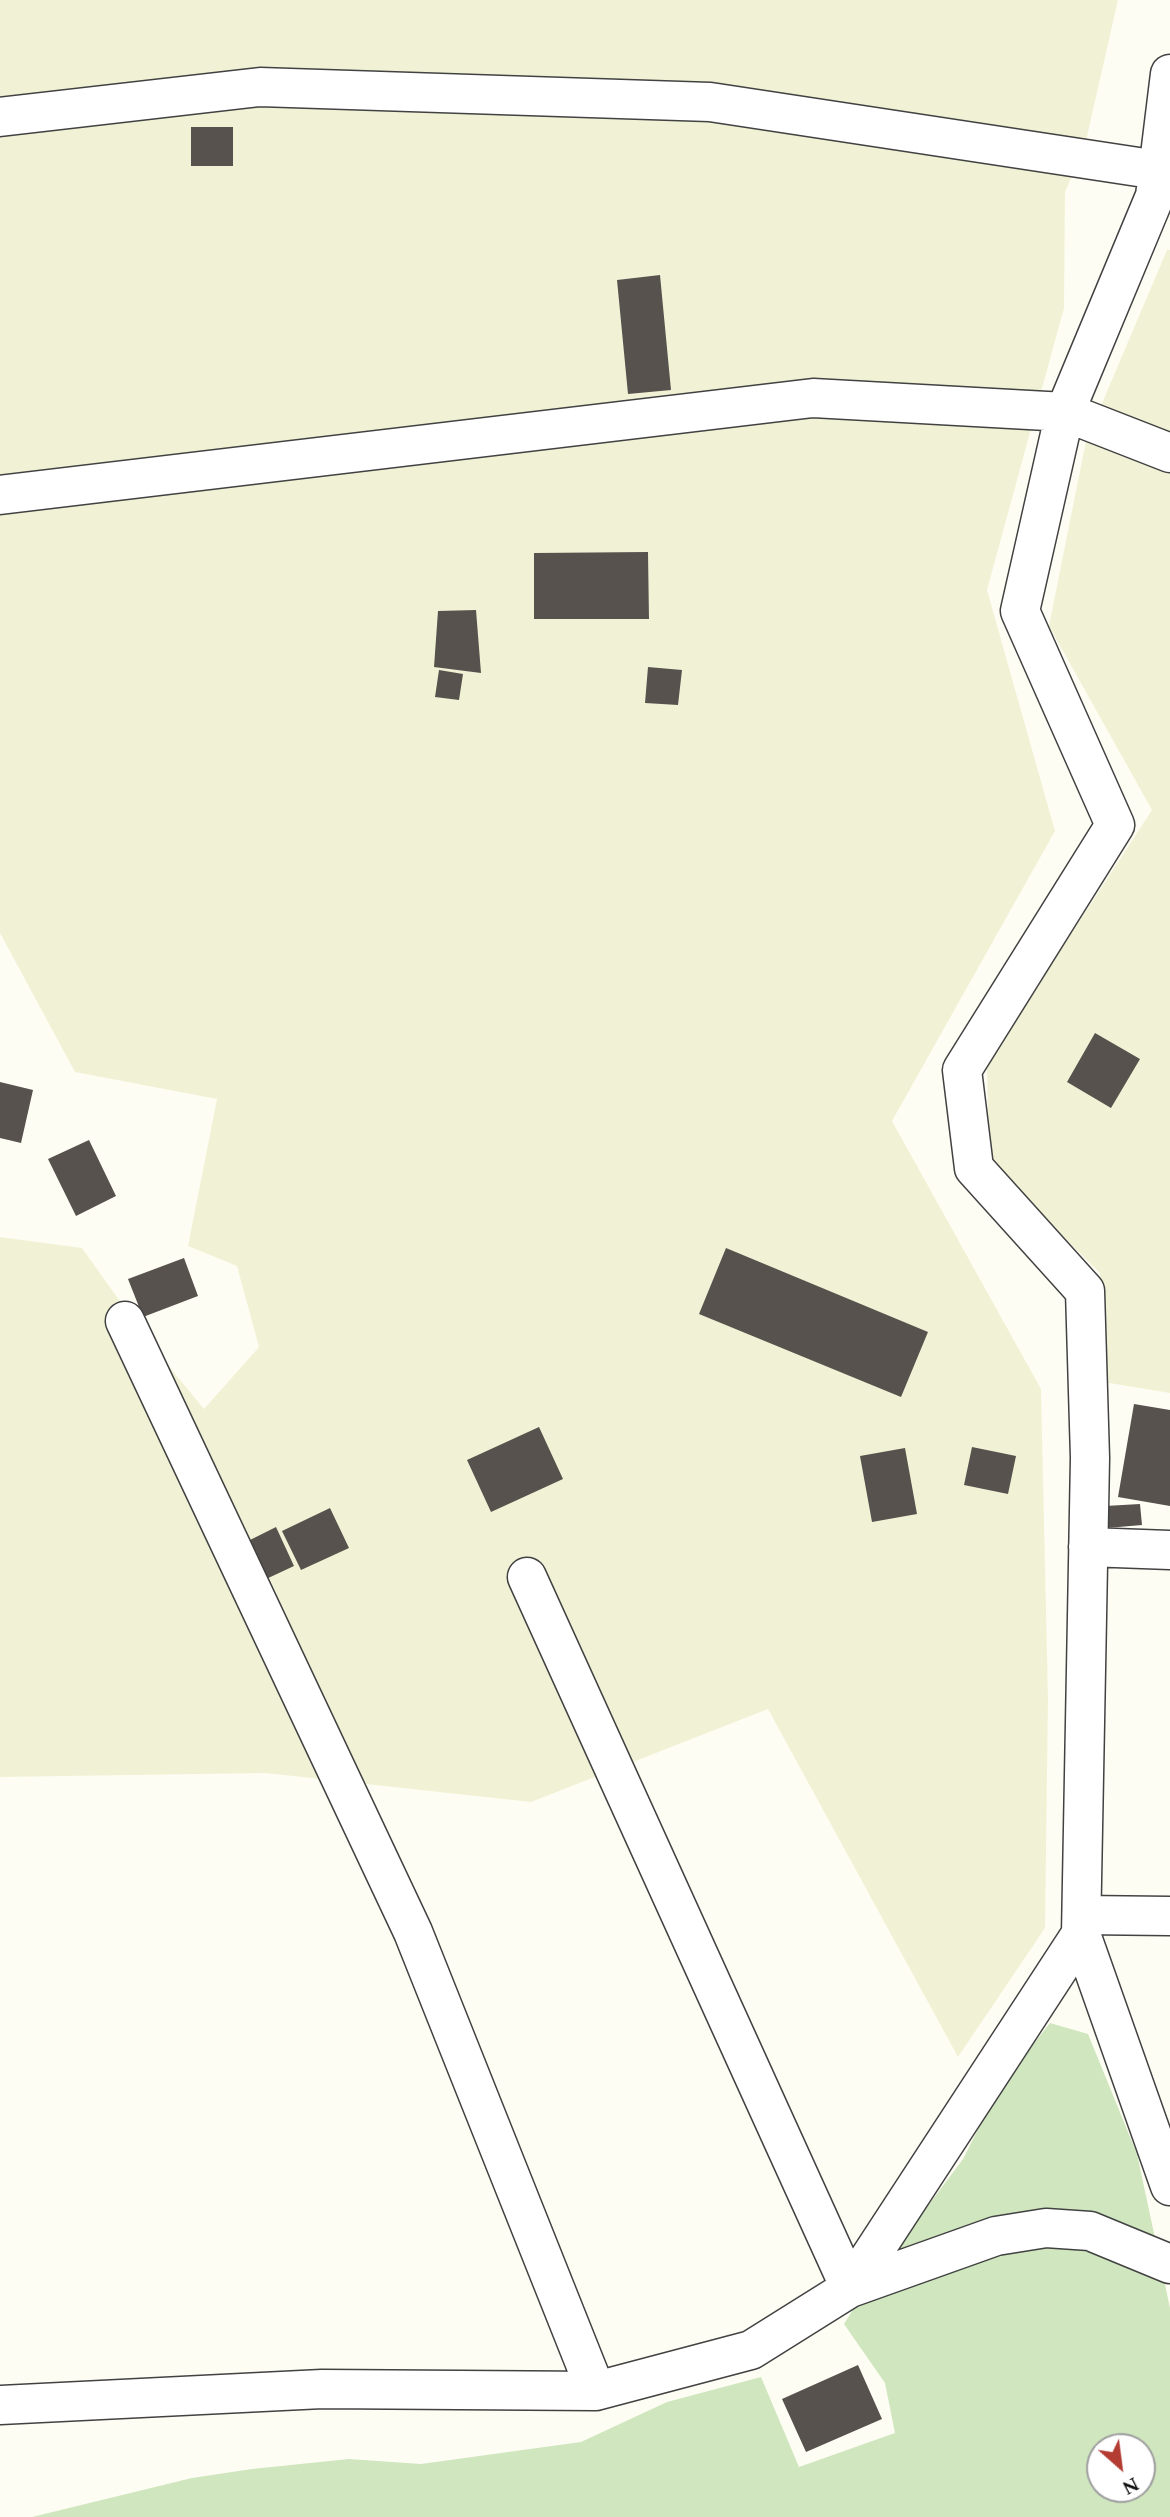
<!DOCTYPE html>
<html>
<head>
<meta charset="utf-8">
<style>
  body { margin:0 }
  #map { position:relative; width:1170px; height:2517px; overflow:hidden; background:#fefdf3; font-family:Spectral,serif }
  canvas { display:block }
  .north { position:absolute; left:1086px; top:2433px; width:70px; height:70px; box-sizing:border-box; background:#fff; border:2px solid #9f9f9f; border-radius:50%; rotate:152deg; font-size:19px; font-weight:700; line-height:28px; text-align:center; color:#0f0f0f }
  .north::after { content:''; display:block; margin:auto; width:24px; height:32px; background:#b33c33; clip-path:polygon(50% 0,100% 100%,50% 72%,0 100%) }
</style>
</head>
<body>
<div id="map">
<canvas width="1170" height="2517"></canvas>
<div class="north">N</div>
</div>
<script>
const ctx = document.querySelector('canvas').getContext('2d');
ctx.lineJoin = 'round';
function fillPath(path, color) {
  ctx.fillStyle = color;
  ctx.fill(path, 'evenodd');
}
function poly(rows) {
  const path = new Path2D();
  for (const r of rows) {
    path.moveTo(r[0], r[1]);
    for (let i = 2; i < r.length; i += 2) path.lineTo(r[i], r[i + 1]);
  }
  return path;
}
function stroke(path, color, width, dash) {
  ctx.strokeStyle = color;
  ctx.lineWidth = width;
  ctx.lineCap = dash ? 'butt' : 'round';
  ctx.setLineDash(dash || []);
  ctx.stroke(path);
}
fillPath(poly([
  [0,0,1118,0,1085,145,1065,192,1064,308,987,590,1055,831,892,1121,1041,1389,1048,1699,1045,1928,958,2057,768,1709,531,1802,265,1773,0,1777,0,1237,82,1248,149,1342,204,1409,259,1347,237,1266,188,1246,217,1099,75,1072,0,933],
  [1167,250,1170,250,1170,1393,1103,1382,1100,1273,989,1163,987,1063,1152,810,1049,626,1086,441]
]), '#f1f2d5');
fillPath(poly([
  [1050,2023,1088,2034,1137,2154,1170,2308,1170,2517,32,2517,192,2478,252,2469,349,2459,421,2464,581,2442,667,2402,761,2377,799,2467,895,2433,885,2383,844,2324,867,2287,963,2159,1000,2086],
  [1100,2447,1142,2447,1142,2489,1100,2489]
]), '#cfe6bf');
fillPath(poly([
  [191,127,233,127,233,166,191,166],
  [660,275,671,390,628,394,617,280],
  [648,552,649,619,534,619,534,553],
  [476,610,481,673,434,667,438,611],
  [648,667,682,670,678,705,645,703],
  [439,670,463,674,459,700,435,697],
  [1095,1033,1140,1059,1111,1108,1067,1082],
  [0,1082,33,1090,21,1143,0,1138],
  [89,1140,116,1196,76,1216,48,1159],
  [726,1248,928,1332,901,1397,699,1314],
  [184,1258,198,1296,143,1317,128,1279],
  [1134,1404,1170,1410,1170,1506,1118,1497],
  [539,1427,563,1479,491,1512,467,1460],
  [972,1447,1016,1456,1008,1494,964,1485],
  [905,1448,917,1514,872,1522,860,1456],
  [1140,1504,1142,1525,1107,1528,1105,1506],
  [330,1508,349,1548,301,1570,282,1531],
  [276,1527,294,1566,264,1580,246,1542],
  [858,2365,882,2419,806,2452,782,2399]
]), '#57524d');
const minor = poly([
  [1170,74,1155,196,1065,412,1020,611,1115,825,962,1070,974,1168,1085,1291,1090,1458,1081,1934,1170,2186],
  [0,117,260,87,710,102,1158,170],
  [0,495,813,398,1065,412,1170,453],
  [1088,1547,1170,1550],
  [527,1577,850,2288,996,2236,1046,2228,1090,2231,1170,2264],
  [1082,1915,1170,1916],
  [596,2391,751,2350,850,2288,1081,1934],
  [0,2405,322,2389,596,2391,413,1932,125,1321]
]);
stroke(minor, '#424242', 41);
stroke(minor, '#fff', 38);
</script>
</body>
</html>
